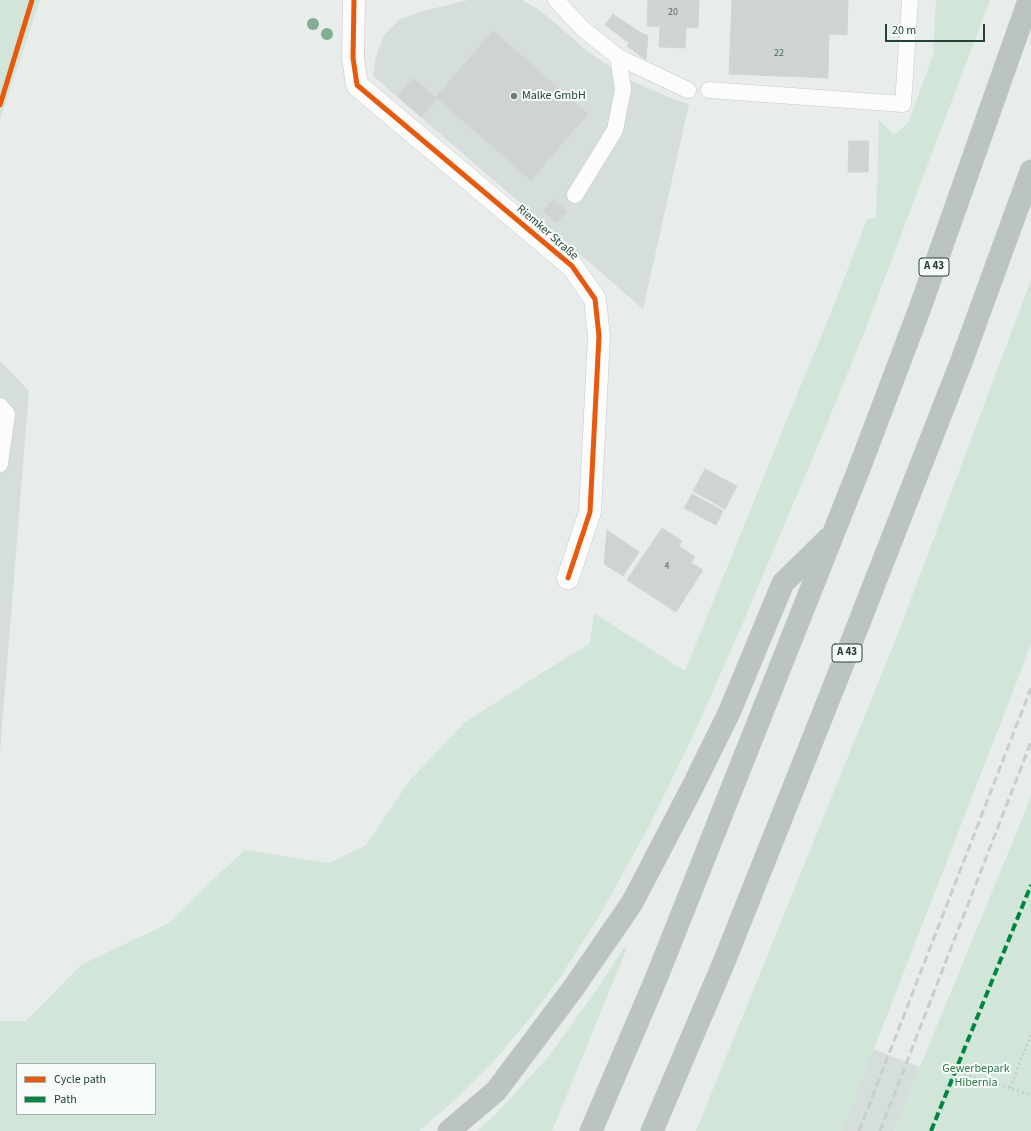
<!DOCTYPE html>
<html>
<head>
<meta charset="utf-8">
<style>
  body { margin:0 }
  #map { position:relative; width:1031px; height:1131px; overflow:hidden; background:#e8edeb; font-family:"Source Sans 3",sans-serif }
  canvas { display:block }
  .legend { position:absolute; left:16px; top:1063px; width:140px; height:52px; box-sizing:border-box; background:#f7fbf9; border:1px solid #a3b1ad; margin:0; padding:5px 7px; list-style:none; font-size:12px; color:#24423a }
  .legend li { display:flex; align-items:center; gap:8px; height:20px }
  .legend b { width:20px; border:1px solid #a3b1ad }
  .scale { position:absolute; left:885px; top:24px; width:100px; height:18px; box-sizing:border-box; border:2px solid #24423a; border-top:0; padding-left:5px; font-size:12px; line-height:14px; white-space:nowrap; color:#24423a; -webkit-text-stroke:3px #f7fbf9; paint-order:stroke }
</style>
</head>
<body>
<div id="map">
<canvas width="1031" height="1131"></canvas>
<ul class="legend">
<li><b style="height:5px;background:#e8590c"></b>Cycle path</li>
<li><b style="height:5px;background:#00873e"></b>Path</li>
</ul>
<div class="scale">20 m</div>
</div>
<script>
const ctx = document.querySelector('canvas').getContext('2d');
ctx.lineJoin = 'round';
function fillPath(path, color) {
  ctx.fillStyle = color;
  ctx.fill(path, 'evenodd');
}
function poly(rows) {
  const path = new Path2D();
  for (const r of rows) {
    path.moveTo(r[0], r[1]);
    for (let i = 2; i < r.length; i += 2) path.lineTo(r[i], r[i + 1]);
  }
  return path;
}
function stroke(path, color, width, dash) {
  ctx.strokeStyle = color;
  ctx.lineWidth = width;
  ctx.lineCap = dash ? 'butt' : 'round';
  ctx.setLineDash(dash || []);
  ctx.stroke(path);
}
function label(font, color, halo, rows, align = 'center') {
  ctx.font = font + ' "Source Sans 3",sans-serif';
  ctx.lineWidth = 4;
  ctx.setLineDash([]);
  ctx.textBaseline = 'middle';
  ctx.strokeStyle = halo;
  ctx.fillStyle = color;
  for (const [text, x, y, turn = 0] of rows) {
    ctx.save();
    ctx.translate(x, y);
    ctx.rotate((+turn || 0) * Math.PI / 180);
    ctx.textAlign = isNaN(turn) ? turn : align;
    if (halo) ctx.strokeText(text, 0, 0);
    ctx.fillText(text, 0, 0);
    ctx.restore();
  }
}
fillPath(poly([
  [468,0,522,0,539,10,553,21,586,50,627,79,675,100,689,104,643,309,373,76,376,56,384,35,400,19,423,11],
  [0,361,29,391,0,752],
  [873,1049,920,1067,895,1131,842,1131]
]), '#d6dedb');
fillPath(poly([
  [0,0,40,0,0,120],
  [936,0,990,0,864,333,824,431,742,625,694,734,648,828,600,915,561,976,534,1013,495,1060,455,1100,419,1131,0,1131,0,1021,26,1021,81,965,169,923,211,881,245,850,329,863,366,845,410,780,464,723,532,679,590,643,594,613,685,671,803,380,832,310,867,219,876,218,879,120,894,135,908,123,933,55],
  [17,1064,155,1064,155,1114,17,1114],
  [1031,280,1031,645,842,1131,696,1131,897,636],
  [1031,797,1031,1131,895,1131,920,1067],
  [624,947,627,948,552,1131,477,1131,495,1115,548,1057,595,992]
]), '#d1e6d8');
const building = poly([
  [648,0,699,0,698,28,647,26,648,0],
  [732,0,848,0,847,35,829,34,828,78,729,74,732,0],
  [613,14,638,31,629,43,605,25,613,14],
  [660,27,686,28,685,48,659,47,660,27],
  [493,31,588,114,531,180,436,97,493,31],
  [638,31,648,36,646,60,627,46,638,31],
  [413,78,437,99,421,117,398,97,413,78],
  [849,141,869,141,868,172,848,172,849,141],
  [553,200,567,211,556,223,543,211,553,200],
  [705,469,737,486,725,509,693,491,705,469],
  [692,494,723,511,716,525,684,508,692,494],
  [662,528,682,541,679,546,695,557,691,563,703,570,676,612,627,580,662,528],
  [607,530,639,552,623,576,604,564,607,530]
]);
fillPath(building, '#cfd4d2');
stroke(building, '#d1d6d4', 1);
const lane = poly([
  [556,0,582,28,618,57,688,90],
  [709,90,903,104,910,0],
  [575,195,615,130,623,89,618,57],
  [0,406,7,414,0,464]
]);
const street = poly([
  [354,0,353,58,357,85,572,266,595,299,599,336,590,512,568,578]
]);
const highway = poly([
  [449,1131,496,1091,572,990,632,903,693,786,729,713,783,583,828,539],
  [591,1131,656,979,859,469,920,308,1029,0],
  [652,1131,724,962,850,646,962,360,1031,171]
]);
stroke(lane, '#c5cac8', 17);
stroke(street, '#c5cac8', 23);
stroke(highway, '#c3ccc9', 23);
stroke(poly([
  [955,1071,1031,1095],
  [1010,1088,1031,1034]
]), '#c3ccca', 2.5, [2, 3]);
stroke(lane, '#fcfcfc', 16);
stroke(street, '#fcfcfc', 22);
stroke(highway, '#bcc4c2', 22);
stroke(poly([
  [859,1131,1031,688],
  [880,1131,1031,742]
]), '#c9cdcc', 3, [8, 4]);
stroke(poly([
  [931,1131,1031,885]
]), '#00873e', 4, [8, 4]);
stroke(poly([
  [354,0,353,58,357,85,572,266,595,299,599,336,590,512,568,578],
  [0,105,32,0]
]), '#e8590c', 5);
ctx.fillStyle = '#81ae93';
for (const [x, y] of [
  [313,24],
  [327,34]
]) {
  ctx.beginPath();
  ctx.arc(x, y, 6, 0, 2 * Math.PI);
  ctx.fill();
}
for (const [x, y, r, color] of [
  [514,96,4,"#697e78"]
]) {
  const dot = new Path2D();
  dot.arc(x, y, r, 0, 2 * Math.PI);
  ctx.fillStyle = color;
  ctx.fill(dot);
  stroke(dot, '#f7fbf9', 1.5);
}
label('10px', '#506761', null, [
  ["20",673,13],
  ["22",779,54],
  ["4",667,567]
]);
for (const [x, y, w] of [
  [934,267,30],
  [847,653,30]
]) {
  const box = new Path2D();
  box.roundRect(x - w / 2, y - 9, w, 18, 3);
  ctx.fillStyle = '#f7fbf9';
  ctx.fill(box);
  stroke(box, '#24423a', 1);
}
label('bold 11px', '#24423a', null, [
  ["A 43",934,267],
  ["A 43",847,653]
]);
label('12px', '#24423a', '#f7fbf9', [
  ["Malke GmbH",522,96]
], 'left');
label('12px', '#24423a', '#f7fbf9', [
  ["Riemker Straße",547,233,41]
]);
label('12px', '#2d7a4b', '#f7fbf9', [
  ["Gewerbepark",976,1069],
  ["Hibernia",976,1083]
]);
</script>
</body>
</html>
